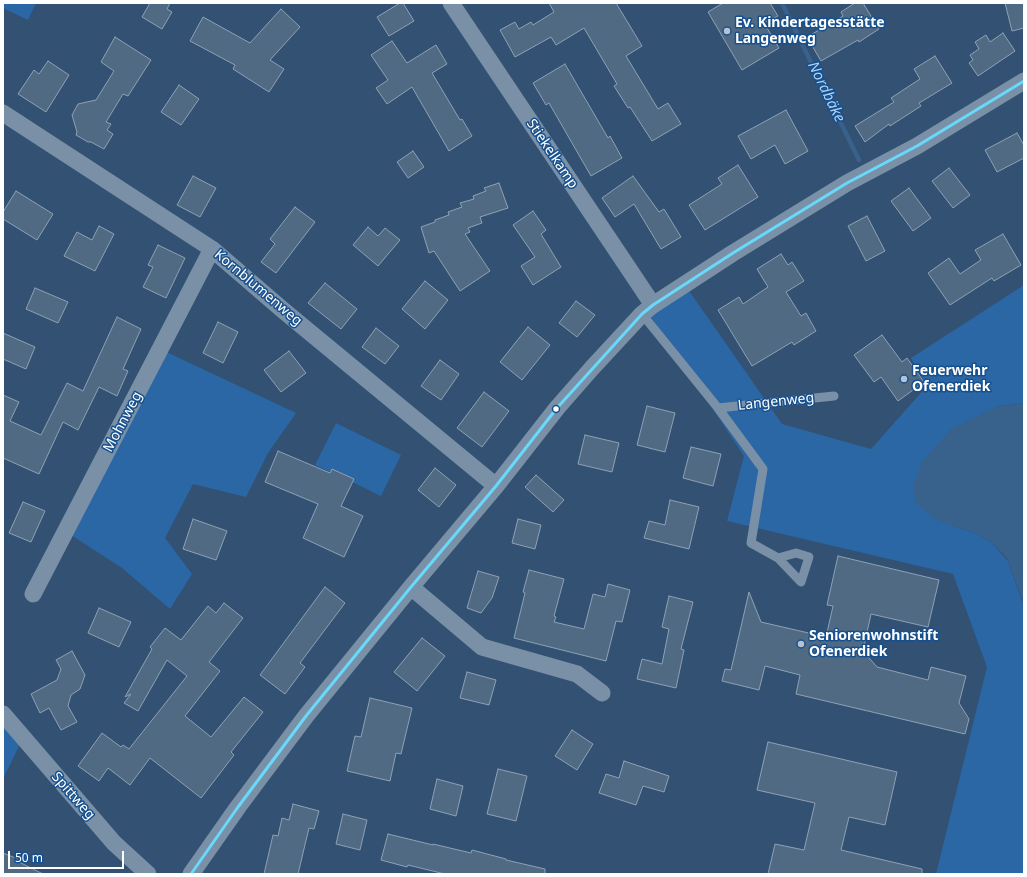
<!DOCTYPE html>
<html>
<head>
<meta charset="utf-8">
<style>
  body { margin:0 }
  #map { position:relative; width:1027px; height:877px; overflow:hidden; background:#325173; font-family:"Noto Sans",sans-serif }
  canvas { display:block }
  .frame { position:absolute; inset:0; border:4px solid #fff; pointer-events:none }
  .scale { position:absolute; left:8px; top:851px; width:116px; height:18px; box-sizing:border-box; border:2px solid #fff; border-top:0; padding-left:5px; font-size:12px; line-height:14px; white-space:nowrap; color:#fff; -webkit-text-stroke:3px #17508e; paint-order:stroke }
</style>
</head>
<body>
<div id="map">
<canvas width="1027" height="877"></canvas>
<div class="frame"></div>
<div class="scale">50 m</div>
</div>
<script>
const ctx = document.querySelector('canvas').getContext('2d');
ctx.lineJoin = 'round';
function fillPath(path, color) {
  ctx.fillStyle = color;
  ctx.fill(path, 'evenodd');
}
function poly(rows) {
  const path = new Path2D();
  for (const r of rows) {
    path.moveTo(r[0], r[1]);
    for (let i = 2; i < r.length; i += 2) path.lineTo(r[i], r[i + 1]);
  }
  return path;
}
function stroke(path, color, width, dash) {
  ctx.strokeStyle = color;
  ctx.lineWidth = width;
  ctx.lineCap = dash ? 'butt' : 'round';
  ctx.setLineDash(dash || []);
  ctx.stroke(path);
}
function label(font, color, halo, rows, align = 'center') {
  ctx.font = font + ' "Noto Sans",sans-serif';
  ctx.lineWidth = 3;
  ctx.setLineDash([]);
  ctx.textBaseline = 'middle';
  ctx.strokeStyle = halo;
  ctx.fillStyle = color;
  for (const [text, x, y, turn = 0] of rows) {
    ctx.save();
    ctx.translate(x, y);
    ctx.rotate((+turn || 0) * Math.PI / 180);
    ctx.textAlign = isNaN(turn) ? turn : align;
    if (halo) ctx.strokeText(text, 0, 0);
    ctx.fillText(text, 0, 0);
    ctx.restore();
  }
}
fillPath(poly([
  [3,3,36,3,28,20,3,8],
  [685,285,782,424,871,449,927,386,911,358,1024,285,1024,403,996,407,953,526,973,532,991,542,1008,561,1024,606,1024,874,936,874,987,667,953,574,727,521,744,456,647,311],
  [160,349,296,413,268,453,246,497,193,484,165,538,192,574,170,609,122,568,65,531],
  [336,423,401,455,381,496,352,482,354,479,332,469,330,472,315,465],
  [3,714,23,738,3,779]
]), '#2b67a4');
fillPath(poly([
  [1024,403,1024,604,1007,558,991,542,973,532,953,526,933,518,916,503,913,487,922,462,951,429,996,407]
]), '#38618c');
stroke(poly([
  [782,3,859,160]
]), '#38618c', 4.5);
const building = poly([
  [150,3,170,3,167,9,172,12,162,29,142,17,150,3],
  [400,3,403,3,414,21,389,36,377,17,400,3],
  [549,3,616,3,642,46,626,56,658,109,668,103,681,124,652,141,630,107,628,108,614,86,617,84,584,28,556,45,551,37,515,57,500,30,515,22,519,29,531,22,533,25,554,12,549,3],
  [723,3,770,3,778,16,764,23,779,48,742,70,708,12,723,3],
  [855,3,863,3,879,29,859,42,858,40,821,61,807,37,843,16,841,12,855,3],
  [1005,3,1024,3,1024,28,1012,31,1005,3],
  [281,9,300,27,270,60,284,69,269,92,233,69,235,65,190,41,203,17,250,43,281,9],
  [1003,33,1015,51,978,76,969,63,973,60,970,55,979,49,975,42,986,35,990,42,1003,33],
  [115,37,151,60,128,96,123,94,106,122,111,124,107,130,113,134,104,149,91,142,88,142,76,135,77,132,72,115,78,104,96,100,114,71,101,62,115,37],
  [392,41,407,63,436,45,447,64,432,73,460,120,462,119,472,136,449,151,412,87,387,104,376,88,388,80,371,55,392,41],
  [935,56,952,83,919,103,921,106,890,126,889,124,865,142,855,126,894,102,891,98,920,79,914,69,935,56],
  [48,61,69,75,46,112,18,94,34,70,39,74,48,61],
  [565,64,608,138,610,136,622,158,591,176,549,103,546,105,533,83,565,64],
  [179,85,199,99,181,125,161,112,179,85],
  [786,110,808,151,785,164,775,145,751,159,738,136,786,110],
  [1017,133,1024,145,1024,158,997,172,985,150,1017,133],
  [413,151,424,167,408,178,397,162,413,151],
  [738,165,758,197,705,230,689,205,722,184,718,178,738,165],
  [949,168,970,195,953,208,932,181,949,168],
  [193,176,216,188,200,217,177,205,193,176],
  [633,176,659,212,664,209,681,237,661,249,634,204,615,217,602,198,633,176],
  [499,183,508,208,480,217,482,223,468,228,470,232,465,234,490,271,460,291,434,251,429,253,421,227,435,222,435,220,449,215,448,212,462,207,460,203,474,199,473,196,486,191,484,188,499,183],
  [909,188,931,218,913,231,891,201,909,188],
  [16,191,53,214,37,240,3,219,3,212,16,191],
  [295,207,315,222,276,273,261,262,275,244,270,239,295,207],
  [533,211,546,230,541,234,561,267,533,285,521,266,535,257,513,225,533,211],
  [867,216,885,251,866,261,848,226,867,216],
  [99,226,114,234,95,271,64,256,77,232,92,240,99,226],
  [368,227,378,236,385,228,400,240,378,266,353,245,368,227],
  [1003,234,1021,265,994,281,992,278,950,305,928,273,949,258,960,274,981,260,975,250,1003,234],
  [158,245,185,258,166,298,143,287,153,267,148,265,158,245],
  [781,254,788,265,792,262,804,281,786,292,801,316,806,313,816,331,794,345,792,342,752,366,718,310,739,297,743,304,768,287,757,269,781,254],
  [425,281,448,300,425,329,402,309,425,281],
  [325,283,357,309,341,329,308,303,325,283],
  [35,288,68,302,58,323,26,309,35,288],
  [576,301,595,315,577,337,559,323,576,301],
  [117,317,141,329,123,369,128,371,117,396,99,387,78,430,63,422,39,474,3,458,3,395,19,402,10,421,41,435,67,383,83,391,117,317],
  [218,322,238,332,223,363,203,353,218,322],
  [528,327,550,345,522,380,500,362,528,327],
  [376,328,399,346,385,364,362,347,376,328],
  [3,333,35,347,26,369,3,359,3,333],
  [882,335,902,362,907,358,924,382,898,401,881,377,874,382,854,355,882,335],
  [289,351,306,373,281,392,264,370,289,351],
  [440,360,459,374,441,400,421,386,440,360],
  [484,392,509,411,482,447,457,428,484,392],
  [647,406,675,413,665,452,637,445,647,406],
  [585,435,619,443,612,472,578,464,585,435],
  [691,447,721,454,713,486,683,478,691,447],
  [278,451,330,473,332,469,354,479,341,506,363,516,344,557,303,538,318,504,265,482,278,451],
  [435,468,456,485,439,507,418,490,435,468],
  [536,475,564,500,553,512,525,487,536,475],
  [670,500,699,507,689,549,644,538,649,521,665,525,670,500],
  [23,502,45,511,31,542,9,533,23,502],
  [193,519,227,531,216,560,183,549,193,519],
  [518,519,541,525,535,549,512,543,518,519],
  [838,556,939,580,928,627,871,614,863,651,877,667,928,680,931,667,966,676,959,703,969,719,965,734,796,694,800,675,765,666,759,690,722,681,725,669,731,670,749,592,761,622,826,637,833,606,827,605,838,556],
  [529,570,564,579,554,616,556,617,554,622,584,629,593,594,605,597,608,584,630,590,622,622,616,621,606,661,514,638,525,593,523,592,529,570],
  [478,571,499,577,492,598,481,613,467,608,478,571],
  [325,587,345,603,300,663,305,667,285,694,260,675,325,587],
  [669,596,693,602,681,649,684,650,676,688,637,679,642,659,662,664,669,629,662,627,669,596],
  [224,603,243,618,209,662,220,671,185,716,211,737,244,697,263,712,231,752,234,755,201,798,150,758,130,785,108,768,99,781,78,766,102,733,121,747,123,745,129,749,187,676,167,660,138,711,124,703,131,694,125,697,152,649,150,647,165,628,181,640,208,606,216,613,224,603],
  [99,608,131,622,119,647,88,633,99,608],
  [422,638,445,656,417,691,394,672,422,638],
  [72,651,85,675,80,689,71,695,68,706,77,722,61,730,49,708,40,713,31,694,57,680,61,669,56,660,72,651],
  [467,672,496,680,489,705,460,698,467,672],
  [370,698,412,708,401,754,396,753,390,781,347,771,355,736,361,737,370,698],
  [572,730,593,744,577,770,555,756,572,730],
  [768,742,897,772,885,825,849,817,841,850,922,869,922,874,768,874,775,844,804,850,815,803,757,790,768,742],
  [624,761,669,776,664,792,643,786,636,805,599,793,606,774,619,778,624,761],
  [498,769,527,776,516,821,487,814,498,769],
  [437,779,463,786,456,816,430,809,437,779],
  [293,804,319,811,314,829,309,828,298,874,264,874,273,835,278,836,282,818,289,820,293,804],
  [343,814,367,820,360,850,336,844,343,814],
  [388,834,433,845,433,844,471,853,472,850,506,859,506,860,545,869,545,874,445,874,408,865,407,867,381,860,388,834],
  [3,853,18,859,17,861,43,874,3,874,3,853]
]);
fillPath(building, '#516a84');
stroke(building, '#8ea1b5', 1);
stroke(poly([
  [642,314,718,408,763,469,751,543,778,558,801,582,809,557,796,553,778,558],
  [718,408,834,396]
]), '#7990a6', 9);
stroke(poly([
  [451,3,653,305],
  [3,113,212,249,284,311,496,486],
  [411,587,482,647,577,674,602,693],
  [33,594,212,249],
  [3,714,114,843,148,874],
  [191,874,238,807,306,716,411,587,496,486,557,408,592,368,642,314,653,305,733,253,847,183,917,146,1024,81]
]), '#7990a6', 17);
stroke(poly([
  [191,874,238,807,306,716,411,587,496,486,557,408,642,314,653,305,733,253,847,183,917,146,1024,81]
]), '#68d9fb', 3);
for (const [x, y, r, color] of [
  [727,31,4,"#b7c2ce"],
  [904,379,4,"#b7c2ce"],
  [556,409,3.5,"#fff"],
  [801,644,4,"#b7c2ce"]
]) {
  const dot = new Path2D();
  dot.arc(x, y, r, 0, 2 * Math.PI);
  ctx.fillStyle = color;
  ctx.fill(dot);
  stroke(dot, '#17508e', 1.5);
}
label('bold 14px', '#fff', '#17508e', [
  ["Ev. Kindertagesstätte",735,23],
  ["Langenweg",735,39],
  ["Feuerwehr",912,371],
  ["Ofenerdiek",912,387],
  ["Seniorenwohnstift",809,636],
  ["Ofenerdiek",809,652]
], 'left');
label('14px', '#fff', '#17508e', [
  ["Stiekelkamp",552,154,56],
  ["Kornblumenweg",258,288,40],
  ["Langenweg",776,402,-6],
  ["Mohnweg",123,422,-62],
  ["Spittweg",73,796,49]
]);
label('italic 15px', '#afd3f6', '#17508e', [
  ["Nordbäke",826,92,64]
]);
</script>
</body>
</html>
